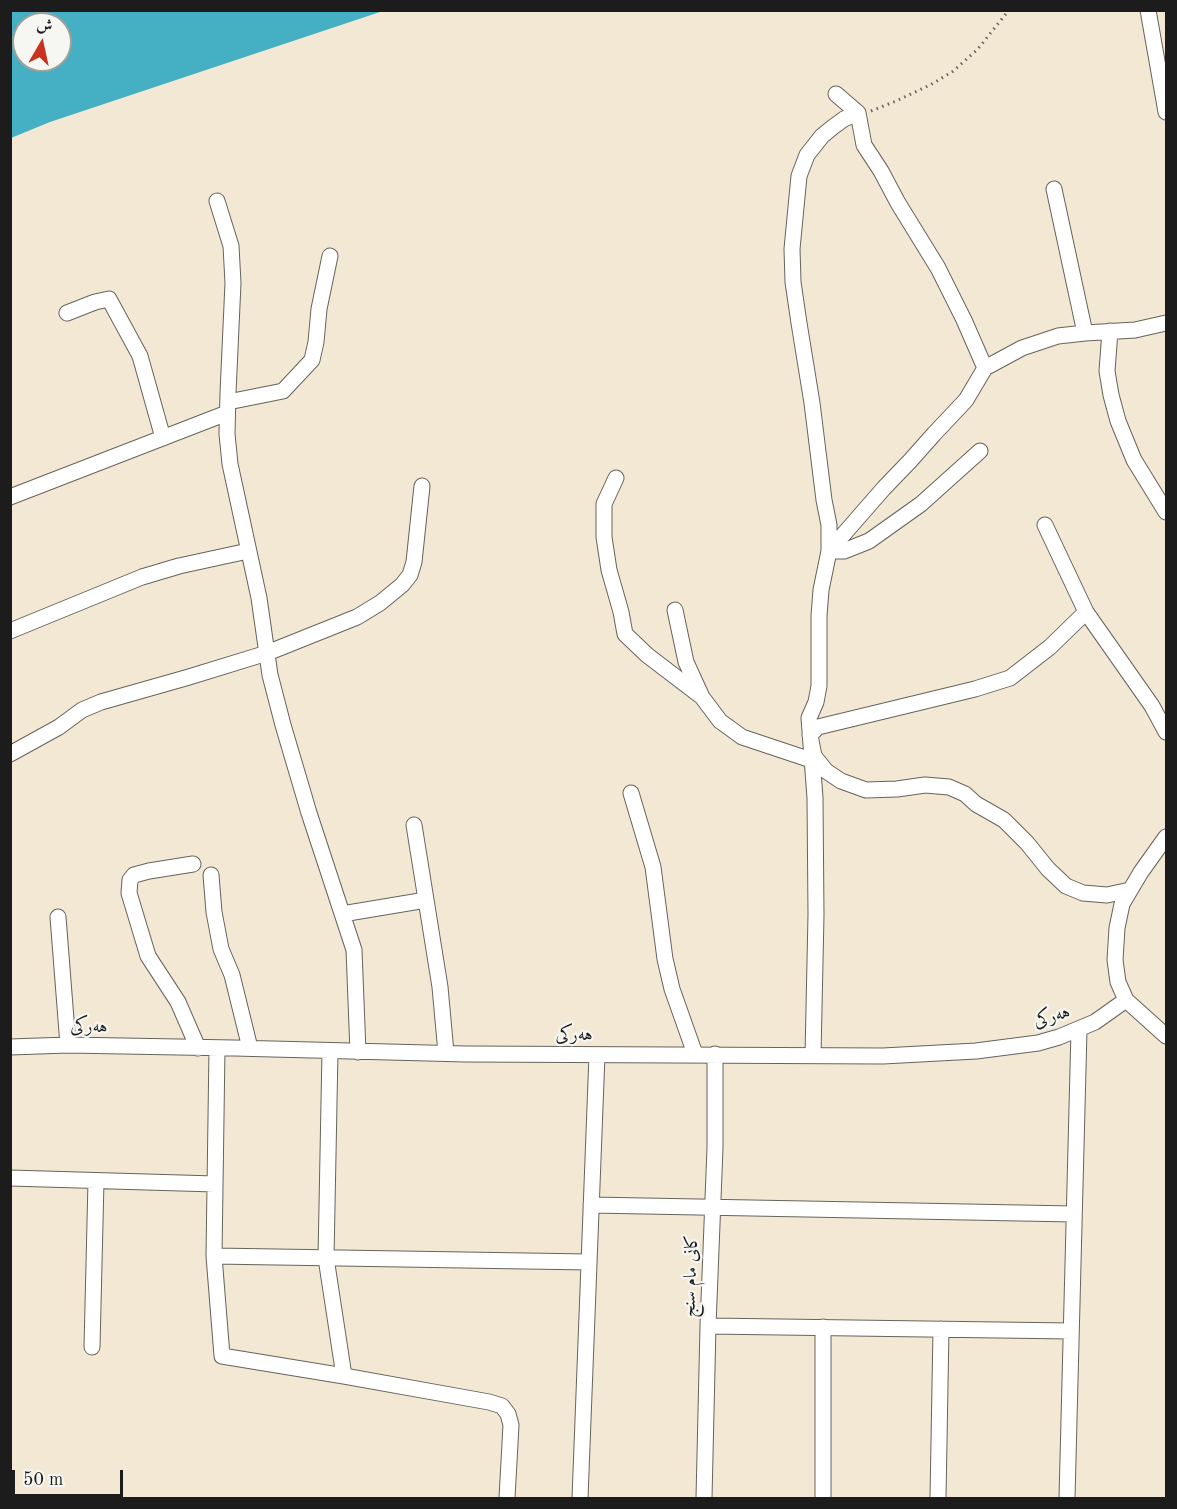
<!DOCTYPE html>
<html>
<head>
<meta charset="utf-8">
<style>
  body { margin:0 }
  #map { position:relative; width:1177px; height:1509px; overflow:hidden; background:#f2e8d4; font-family:"Old Standard TT",Amiri,serif }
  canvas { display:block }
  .frame { position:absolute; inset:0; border:12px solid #1c1c1c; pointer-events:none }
  .north { position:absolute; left:12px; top:12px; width:60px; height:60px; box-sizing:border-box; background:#f6f6f2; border:2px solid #9f9f9c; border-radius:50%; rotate:9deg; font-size:16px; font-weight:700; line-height:24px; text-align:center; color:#1c1c1c }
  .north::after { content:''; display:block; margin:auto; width:21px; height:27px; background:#c8321e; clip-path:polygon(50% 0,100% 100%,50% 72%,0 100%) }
  .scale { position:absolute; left:12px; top:1470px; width:111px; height:27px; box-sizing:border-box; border:3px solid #1c1c1c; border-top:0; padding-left:8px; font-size:18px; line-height:21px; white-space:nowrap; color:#1c1c1c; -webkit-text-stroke:4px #f6f6f2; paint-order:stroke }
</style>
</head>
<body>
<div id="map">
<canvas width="1177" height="1509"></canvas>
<div class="frame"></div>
<div class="north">ش</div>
<div class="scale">50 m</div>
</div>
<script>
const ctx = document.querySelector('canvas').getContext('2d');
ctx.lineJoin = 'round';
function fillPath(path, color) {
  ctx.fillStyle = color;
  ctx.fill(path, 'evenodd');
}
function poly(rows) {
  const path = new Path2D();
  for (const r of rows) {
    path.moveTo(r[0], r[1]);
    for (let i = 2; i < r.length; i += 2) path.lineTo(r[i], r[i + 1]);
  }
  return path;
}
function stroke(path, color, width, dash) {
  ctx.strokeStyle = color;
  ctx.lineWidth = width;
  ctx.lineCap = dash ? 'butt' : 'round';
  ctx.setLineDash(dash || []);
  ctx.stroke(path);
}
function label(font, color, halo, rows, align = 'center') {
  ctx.font = font + ' "Old Standard TT",Amiri,serif';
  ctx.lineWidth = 4.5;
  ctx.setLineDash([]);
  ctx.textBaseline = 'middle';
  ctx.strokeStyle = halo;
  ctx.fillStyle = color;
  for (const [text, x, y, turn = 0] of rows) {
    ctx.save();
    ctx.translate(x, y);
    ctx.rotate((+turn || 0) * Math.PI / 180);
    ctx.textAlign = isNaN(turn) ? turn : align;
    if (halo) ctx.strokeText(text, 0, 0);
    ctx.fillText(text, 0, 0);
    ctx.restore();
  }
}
fillPath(poly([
  [11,10,383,10,383,11,50,122,11,138],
  [24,24,60,24,60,60,24,60]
]), '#45b0c3');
const minor = poly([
  [1148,10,1166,112],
  [836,94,858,113,864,145,881,171,898,203,938,268,964,320,985,368],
  [1054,189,1085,333],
  [217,201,231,246,233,283,228,393,227,434,230,464,259,598,270,675,283,725,309,813,354,950,358,1052],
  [67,313,95,302,109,299,140,356,163,438],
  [1110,331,1107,371,1111,395,1118,421,1134,460,1166,512],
  [228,402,283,391,312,360,316,342,319,309,330,256],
  [616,478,604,504,604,537,609,570,621,612,625,634,647,655,702,697],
  [10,497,227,413],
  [1045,525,1086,612,1152,706,1166,732],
  [829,551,884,488,910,461,934,434,966,400,985,368,1022,348,1058,336,1085,333,1135,330,1166,323],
  [829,551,844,551,869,541,921,504,980,451],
  [675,610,686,662,702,697,720,721,742,737,811,760],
  [1086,612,1050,647,1010,678,975,689,818,727,810,735,814,756,826,771,841,781,866,790,897,789,925,785,949,787,965,794,976,804,1004,820,1027,843,1048,869,1066,886,1083,893,1107,895,1130,890],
  [10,631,142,577,179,566,248,551],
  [10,754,59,727,82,710,101,702,189,677,267,653,357,617,380,603,402,585,410,575,414,562,422,486],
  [631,793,653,867,665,959,672,989,695,1054],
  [414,825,440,987,446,1053],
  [1166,837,1141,872,1122,904,1117,928,1115,960,1118,982,1126,1000,1166,1036],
  [193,864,149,871,134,875,130,880,129,893,148,956,178,1002,198,1048],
  [211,875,214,912,221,949,232,975,250,1048],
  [342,914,426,900],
  [58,917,68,1045],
  [10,1047,68,1045,234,1048,466,1054,883,1056,976,1051,1038,1043,1059,1037,1095,1022,1126,1000],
  [217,1048,214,1256,222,1356,344,1376,489,1402,502,1406,508,1414,511,1425,507,1498],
  [330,1051,326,1258,344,1376],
  [813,1055,816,915,815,798,809,718,816,702,819,686,819,616,821,590,829,551,829,525,824,500,812,403,799,323,793,282,792,249,799,176,807,155,822,136,833,127,844,119,858,113],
  [10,1178,215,1184],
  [591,1205,1074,1214],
  [214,1256,589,1262],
  [708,1326,1071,1331],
  [823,1327,823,1498],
  [92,1347,96,1181],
  [580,1498,597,1055],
  [704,1498,708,1326,715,1148,715,1054],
  [938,1498,941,1329],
  [1067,1498,1079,1030]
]);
stroke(minor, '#67635c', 17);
stroke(poly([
  [871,111,896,101,930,85,952,72,977,50,1009,10]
]), '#67635c', 3, [1.5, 4.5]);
stroke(minor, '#fff', 15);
label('18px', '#1c1c1c', '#f6f6f2', [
  ["هەرکی",1052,1017,-17],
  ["هەرکی",89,1027,1],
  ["هەرکی",574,1035],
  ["کانی مام سنج",691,1276,-88]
]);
</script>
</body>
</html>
